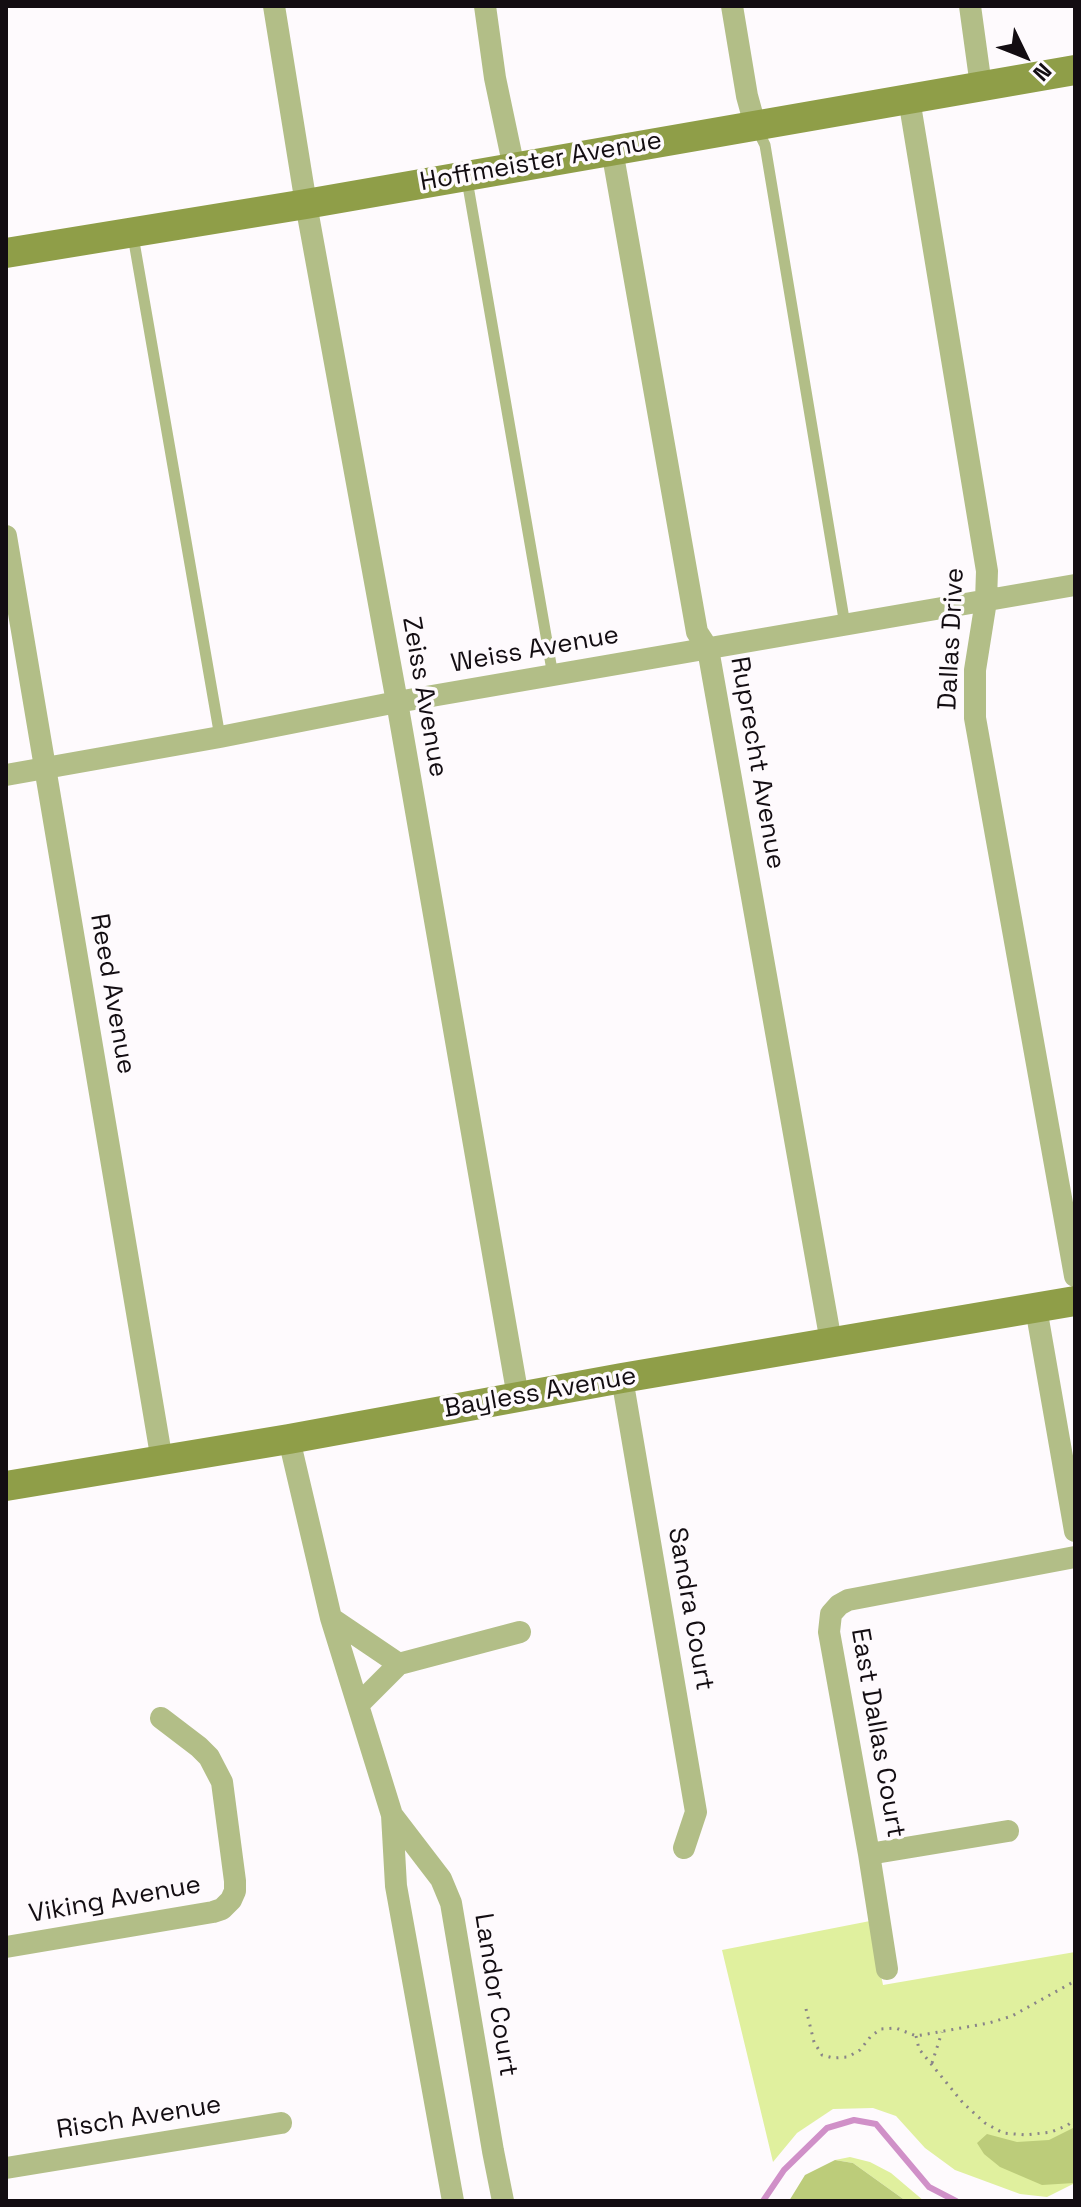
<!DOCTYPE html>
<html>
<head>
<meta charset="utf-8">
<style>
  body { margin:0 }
  #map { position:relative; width:1081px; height:2207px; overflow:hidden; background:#fefafd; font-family:"Space Grotesk",sans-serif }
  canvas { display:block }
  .frame { position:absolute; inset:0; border:8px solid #130d12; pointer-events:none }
  .north { position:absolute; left:985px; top:16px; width:80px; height:80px; -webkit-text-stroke:6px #fefafd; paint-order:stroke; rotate:133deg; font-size:22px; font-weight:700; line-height:32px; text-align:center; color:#130d12 }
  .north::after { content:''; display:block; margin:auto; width:28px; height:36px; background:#130d12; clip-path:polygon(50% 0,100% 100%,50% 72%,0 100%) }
</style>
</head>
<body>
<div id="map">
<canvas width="1081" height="2207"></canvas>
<div class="frame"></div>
<div class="north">N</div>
</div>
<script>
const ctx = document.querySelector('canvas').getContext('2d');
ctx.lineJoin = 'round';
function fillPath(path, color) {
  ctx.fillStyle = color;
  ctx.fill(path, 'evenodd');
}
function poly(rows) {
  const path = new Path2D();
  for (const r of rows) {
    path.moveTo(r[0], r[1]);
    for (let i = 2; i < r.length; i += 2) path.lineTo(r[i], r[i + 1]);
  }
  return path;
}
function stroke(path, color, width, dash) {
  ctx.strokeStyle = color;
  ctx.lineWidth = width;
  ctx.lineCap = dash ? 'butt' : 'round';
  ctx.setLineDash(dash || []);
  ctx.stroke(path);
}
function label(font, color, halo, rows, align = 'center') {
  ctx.font = font + ' "Space Grotesk",sans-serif';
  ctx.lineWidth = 7;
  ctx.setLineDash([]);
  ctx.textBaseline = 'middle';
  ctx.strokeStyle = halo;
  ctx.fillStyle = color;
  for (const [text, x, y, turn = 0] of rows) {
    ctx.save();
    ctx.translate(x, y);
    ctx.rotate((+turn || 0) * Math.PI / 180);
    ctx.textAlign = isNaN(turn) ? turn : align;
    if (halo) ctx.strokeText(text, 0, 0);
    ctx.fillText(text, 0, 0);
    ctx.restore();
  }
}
fillPath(poly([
  [870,1921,883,1985,1075,1952,1075,2183,1047,2197,1020,2194,955,2170,925,2148,896,2116,873,2108,833,2109,797,2133,773,2162,722,1950],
  [850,2157,870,2162,891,2173,924,2201,906,2201,853,2163,835,2160]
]), '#e0f09e');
fillPath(poly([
  [1075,2127,1074,2183,1042,2185,1000,2167,984,2154,977,2143,987,2134,1017,2142,1049,2140],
  [835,2160,853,2163,906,2201,789,2201,805,2175]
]), '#bccc7a');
stroke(poly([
  [763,2201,784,2170,827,2128,854,2120,876,2124,929,2187,956,2201]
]), '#d090c8', 6);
stroke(poly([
  [806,2009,814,2042,822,2055,833,2058,848,2057,860,2050,871,2036,881,2029,896,2028,916,2036,989,2023,1012,2016,1075,1981],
  [916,2036,919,2049,963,2103,985,2123,1003,2133,1026,2135,1051,2132,1068,2125,1075,2119],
  [932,2063,942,2032]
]), '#898488', 3, [2, 6]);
stroke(poly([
  [757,129,765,145,845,625],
  [467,180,553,676],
  [133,236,220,737]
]), '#b2be87', 11);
stroke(poly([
  [274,6,306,204,397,702,518,1397],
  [485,6,495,78,514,168],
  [732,6,747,96,755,125],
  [970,6,981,86],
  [909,99,987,571,986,601,975,670,975,718,1075,1276],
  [612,150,697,632,708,649,831,1342],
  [6,536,162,1461],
  [6,775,220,737,397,702,1075,585],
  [1036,1308,1075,1531],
  [622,1378,696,1812,684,1848],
  [289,1439,331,1618,392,1815,396,1886,453,2201],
  [331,1618,399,1664],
  [359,1704,399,1664,520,1632],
  [392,1815,441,1879,451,1903,493,2151,503,2201],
  [869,1854,1008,1831],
  [6,1947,213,1912,222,1909,231,1900,235,1891,235,1881,222,1782,209,1757,199,1747,161,1718],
  [887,1969,869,1854,829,1632,831,1614,839,1605,848,1600,1075,1557],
  [6,2168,281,2123]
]), '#b2be87', 22);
stroke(poly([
  [6,253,306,204,1075,70],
  [6,1486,289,1439,622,1378,1075,1301]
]), '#8f9e48', 30);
label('26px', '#130d12', '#fefafd', [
  ["Hoffmeister Avenue",541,162,-10],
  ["Dallas Drive",952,639,-87],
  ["Weiss Avenue",535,650,-10],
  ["Zeiss Avenue",424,697,80],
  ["Ruprecht Avenue",757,763,80],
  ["Reed Avenue",112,994,80],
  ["Bayless Avenue",540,1393,-10],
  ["Sandra Court",690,1609,80],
  ["East Dallas Court",877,1733,80],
  ["Viking Avenue",115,1900,-10],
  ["Landor Court",495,1995,81],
  ["Risch Avenue",139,2118,-9]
]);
</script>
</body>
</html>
